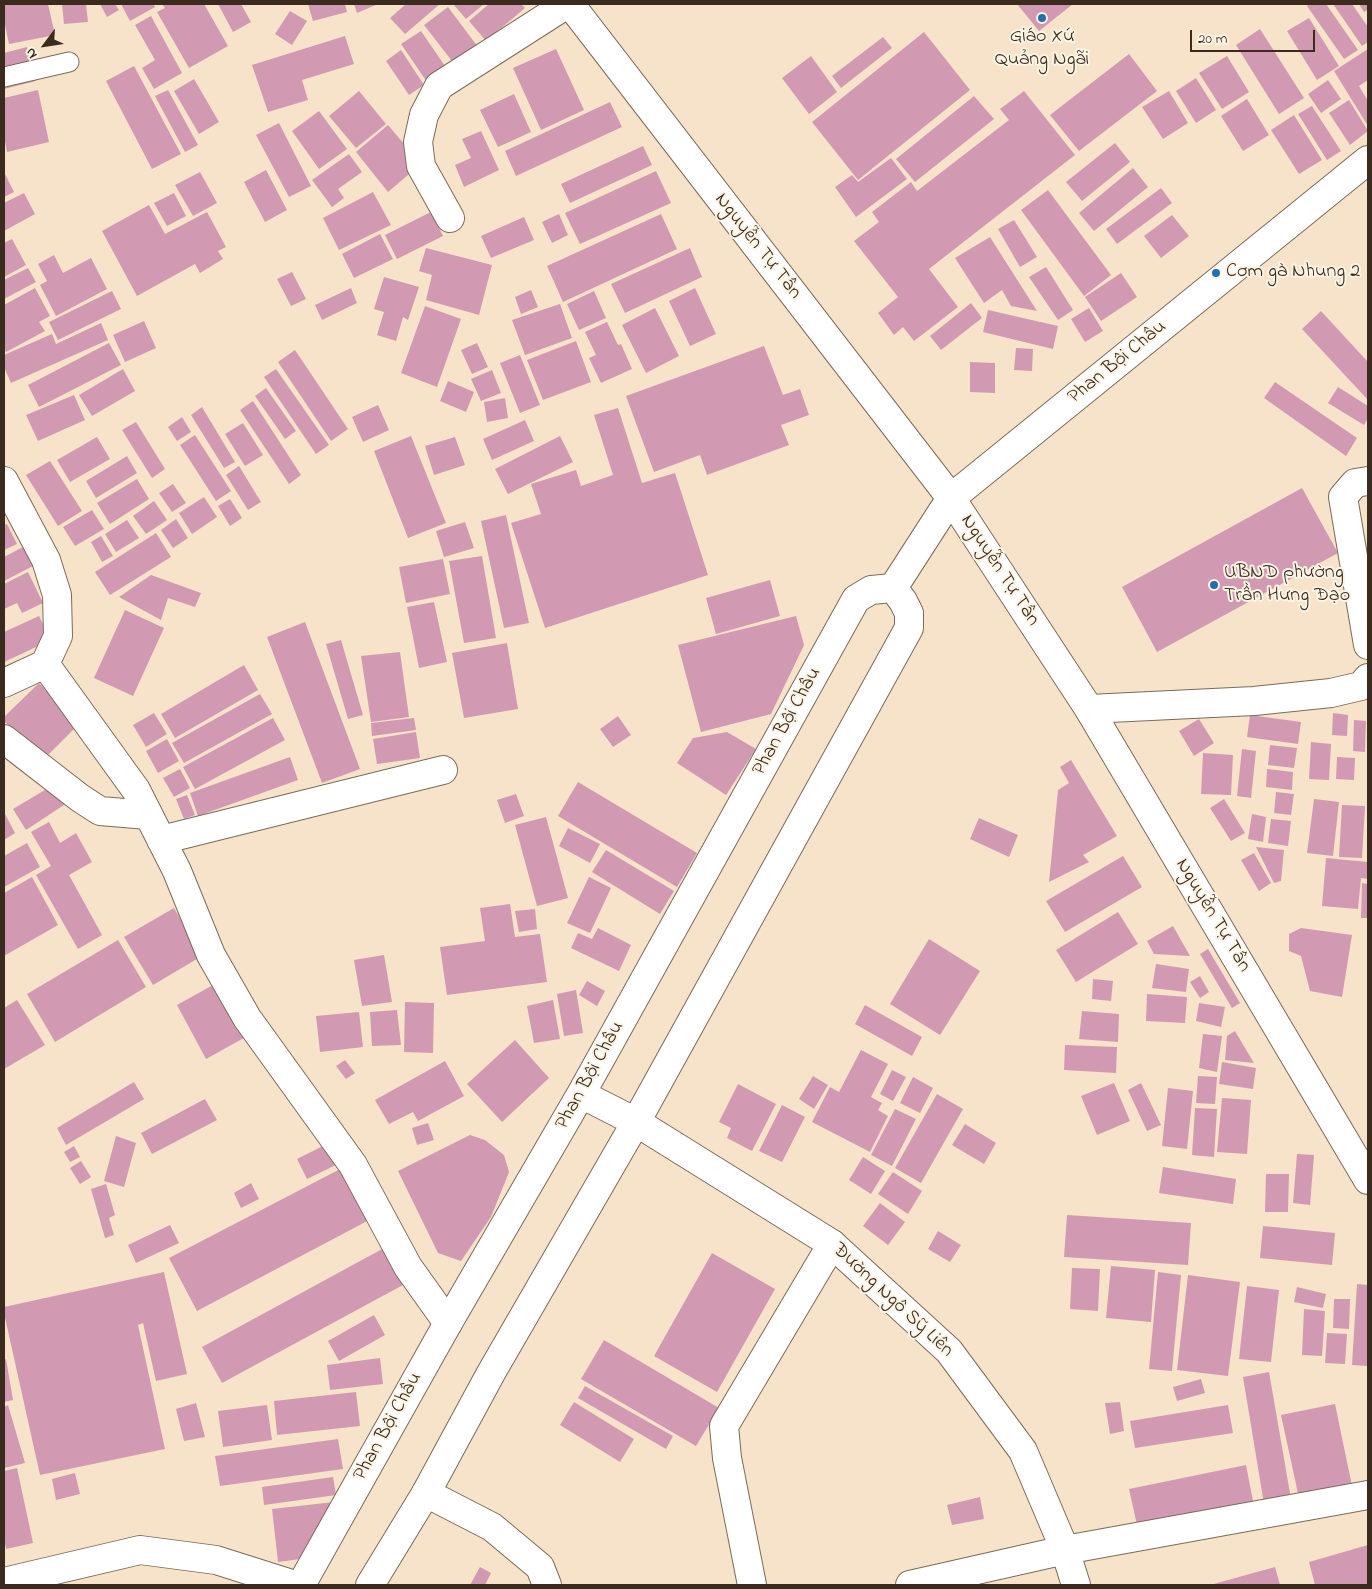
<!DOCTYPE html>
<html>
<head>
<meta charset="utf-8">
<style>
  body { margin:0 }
  #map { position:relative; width:1372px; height:1589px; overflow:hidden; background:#f6e3ca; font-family:"Indie Flower",sans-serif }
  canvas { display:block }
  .frame { position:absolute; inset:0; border:5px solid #3b2a1e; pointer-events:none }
  .north { position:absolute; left:20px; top:20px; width:50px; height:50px; -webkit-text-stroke:4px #fcf5e5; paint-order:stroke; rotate:239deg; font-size:14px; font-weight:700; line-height:20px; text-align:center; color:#3b2a1e }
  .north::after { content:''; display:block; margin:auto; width:18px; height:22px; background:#3b2a1e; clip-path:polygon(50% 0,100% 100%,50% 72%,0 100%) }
  .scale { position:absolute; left:1190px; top:30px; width:125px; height:22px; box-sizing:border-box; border:2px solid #3b2a1e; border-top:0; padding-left:6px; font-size:15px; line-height:18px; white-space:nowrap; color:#3b2a1e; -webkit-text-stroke:4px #fcf5e5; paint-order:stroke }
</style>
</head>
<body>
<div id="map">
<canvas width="1372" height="1589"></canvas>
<div class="frame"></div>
<div class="north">N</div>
<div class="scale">20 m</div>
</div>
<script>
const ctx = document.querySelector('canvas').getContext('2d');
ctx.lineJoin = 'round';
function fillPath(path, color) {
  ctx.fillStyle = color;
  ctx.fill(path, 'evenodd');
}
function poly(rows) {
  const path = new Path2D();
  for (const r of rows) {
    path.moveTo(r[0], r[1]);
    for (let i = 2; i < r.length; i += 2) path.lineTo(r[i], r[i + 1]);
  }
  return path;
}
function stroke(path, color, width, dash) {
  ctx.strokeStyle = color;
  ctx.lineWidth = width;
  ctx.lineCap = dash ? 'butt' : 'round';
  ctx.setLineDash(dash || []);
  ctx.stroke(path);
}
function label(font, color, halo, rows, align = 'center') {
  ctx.font = font + ' "Indie Flower",sans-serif';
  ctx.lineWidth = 4;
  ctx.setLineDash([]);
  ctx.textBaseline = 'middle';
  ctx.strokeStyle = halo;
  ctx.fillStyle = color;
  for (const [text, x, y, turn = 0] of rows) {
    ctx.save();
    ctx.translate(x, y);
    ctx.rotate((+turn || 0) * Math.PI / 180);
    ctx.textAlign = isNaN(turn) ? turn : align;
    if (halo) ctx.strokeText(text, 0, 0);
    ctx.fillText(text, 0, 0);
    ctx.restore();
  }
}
fillPath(poly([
  [4,4,48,4,55,35,9,44,4,20],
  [62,4,86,4,88,22,64,24],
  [100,4,115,4,119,10,107,17],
  [121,4,154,4,155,7,130,21],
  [162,4,204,4,228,46,189,68,157,12,165,8],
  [218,4,241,4,251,22,233,32],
  [308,4,345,4,347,12,313,21],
  [354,4,378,4,357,13],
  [406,4,440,4,405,34,390,18],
  [455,4,484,4,466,19,454,5],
  [489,4,521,4,525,8,486,41,469,21],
  [1017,4,1073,4,1039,31],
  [1310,4,1326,4,1358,50,1344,59,1307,6],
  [1333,4,1352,4,1368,27,1368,42,1362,46],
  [1359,4,1368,4,1368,10,1364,12],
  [448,7,478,47,455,65,424,25],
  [290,11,307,21,292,45,275,34],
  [151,16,182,73,154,89,142,68,155,60,135,25],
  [1309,18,1339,66,1317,80,1287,31],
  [1260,29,1304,98,1279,114,1236,45],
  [421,31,447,69,427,82,401,44],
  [924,32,970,90,858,180,812,122],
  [345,36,354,64,302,80,308,100,268,112,252,65],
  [883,37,892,48,841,88,832,76],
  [27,47,36,81,4,89,4,53],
  [556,49,584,110,541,130,513,68],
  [1368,49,1368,80,1359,86,1368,101,1368,126,1334,71],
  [401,50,424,85,409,95,386,61],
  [1129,54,1157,91,1079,151,1050,115],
  [811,56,837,92,809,114,782,78],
  [1227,56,1249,92,1222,109,1199,73],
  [134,66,181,154,152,169,106,81],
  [1196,78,1216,110,1196,123,1176,91],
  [194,79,219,122,199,134,174,91],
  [1328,80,1341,99,1321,113,1308,94],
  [38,90,49,142,7,152,4,136,4,98],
  [168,90,198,145,185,152,155,96],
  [359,91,386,124,356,148,329,116],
  [1024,91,1075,155,929,269,958,307,914,341,903,327,894,335,878,313,898,297,854,241,879,222,872,212,911,182,917,191,1009,120,1000,109],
  [1169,91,1188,123,1163,139,1142,107],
  [514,94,531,132,498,147,480,110],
  [974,96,994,119,915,182,896,159],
  [1247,99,1269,135,1243,151,1221,116],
  [1349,100,1368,131,1350,145,1329,113],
  [610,102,622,127,516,176,505,151],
  [1312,106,1341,151,1327,160,1298,114],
  [319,111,347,149,319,169,292,131],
  [1294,115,1322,160,1299,174,1271,130],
  [279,123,311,186,289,197,256,135],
  [388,125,421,164,388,192,356,152],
  [481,131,499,170,464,187,455,165,471,158,462,139],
  [1115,143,1130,162,1082,201,1066,182],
  [643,146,652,165,570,203,561,184],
  [349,154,362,172,338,189,344,198,332,207,312,180],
  [891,158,907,179,856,217,835,187,852,175,858,182],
  [1133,168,1148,187,1094,231,1079,213],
  [266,170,287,210,265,222,244,182],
  [656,171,671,203,580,244,565,213],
  [4,172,14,192,4,197],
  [200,172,217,203,193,216,175,185],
  [1161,188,1172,203,1117,244,1106,229],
  [1048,190,1111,275,1084,296,1021,210],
  [373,192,391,225,339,250,323,218],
  [24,193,35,214,4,231,4,203],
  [174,193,186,216,167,226,154,203],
  [149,205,165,234,207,212,226,247,218,251,223,259,200,273,195,264,137,296,102,231],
  [431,212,443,236,397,259,385,235],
  [559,214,568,235,552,243,542,222],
  [661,214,677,249,563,302,547,266],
  [1172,215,1189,236,1161,258,1144,236],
  [524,217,534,240,491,258,481,236],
  [1014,220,1037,257,1020,267,998,229],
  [380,234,393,259,354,278,342,254],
  [990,237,1037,311,1011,306,1002,290,984,303,955,258],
  [12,239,26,265,4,277,4,243],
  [426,248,492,265,479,315,426,300,432,275,419,271],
  [690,248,702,277,625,313,611,284],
  [54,255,63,273,91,258,107,289,56,316,40,285,47,281,38,264],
  [1046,267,1073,310,1058,320,1029,277],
  [28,268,36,282,4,299,4,280],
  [292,272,306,299,291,306,277,279],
  [1121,273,1137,297,1101,321,1085,297],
  [384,277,419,287,408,320,403,317,396,341,377,335,384,312,374,309],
  [35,288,50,316,39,322,45,331,6,352,4,348,4,305],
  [351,288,357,303,322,320,315,305],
  [695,288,716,334,690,346,669,301],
  [531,290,538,307,521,314,515,297],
  [112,291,121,309,58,340,49,322],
  [594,291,606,318,579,330,567,304],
  [971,303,982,318,941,350,930,336],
  [560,304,572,338,525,355,512,320],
  [425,306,461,319,437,387,401,373],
  [655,308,679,356,646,373,622,325],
  [1089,308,1103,331,1085,342,1071,319],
  [988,310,1058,326,1053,349,983,332],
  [1321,311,1368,362,1368,400,1302,329],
  [144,321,156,348,125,362,113,335],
  [607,322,618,345,621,344,632,369,601,383,589,358,596,355,585,332],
  [101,323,108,340,11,383,4,367,4,355,52,334,56,344],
  [576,341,591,382,543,400,527,360],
  [109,343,121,365,39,407,28,385],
  [477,343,488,367,472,374,461,350],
  [764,346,783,395,800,389,809,415,781,425,789,445,707,475,700,455,654,472,626,396],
  [1016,348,1033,349,1032,371,1014,370],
  [295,350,348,429,331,441,278,362],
  [520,355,540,405,520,413,500,363],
  [970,362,995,363,995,393,970,392],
  [123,369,135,391,92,416,79,395],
  [276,369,329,445,316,454,264,377],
  [492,370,501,393,481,401,471,379],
  [448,381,474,392,466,412,440,401],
  [1275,382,1357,438,1346,456,1264,398],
  [1338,387,1368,406,1368,418,1364,425,1328,403],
  [266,388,296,431,285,439,255,396],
  [74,395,85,420,38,441,26,415],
  [505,398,508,418,487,422,484,402],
  [253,401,301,475,289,484,240,410],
  [378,405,389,430,363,442,352,417],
  [202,407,235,462,224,468,191,415],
  [618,408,642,483,675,473,708,575,545,628,511,523,541,514,531,484,576,470,581,486,613,475,594,415],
  [182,417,191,432,177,441,168,427],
  [525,420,534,441,492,460,483,439],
  [136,422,165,469,152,478,122,430],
  [243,423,263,455,245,466,225,434],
  [195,435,231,491,216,501,180,445],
  [411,436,446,523,408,538,374,451],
  [560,436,573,462,508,494,495,469],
  [97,437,110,459,70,482,57,460],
  [455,437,465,465,434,475,425,446],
  [127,456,137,473,96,498,86,481],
  [50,461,82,511,58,526,26,475],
  [239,466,261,502,248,510,226,475],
  [137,479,149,499,110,524,97,503],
  [173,484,186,503,172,512,159,493],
  [1302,488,1338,553,1157,652,1122,587],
  [204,497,217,517,192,534,179,513],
  [230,499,242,518,230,526,218,506],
  [154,501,167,520,146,534,133,516],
  [92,510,104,529,75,546,63,527],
  [506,515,529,623,504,628,481,521],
  [176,519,188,538,173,548,161,530],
  [127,520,139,538,116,552,105,534],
  [465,522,474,548,444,557,436,531],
  [7,524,17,544,4,550,4,525],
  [156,533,171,557,110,595,95,572],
  [101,536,113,556,102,562,91,542],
  [23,547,33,566,4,581,4,557],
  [482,556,496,638,464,643,449,561],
  [443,559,450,594,406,603,399,567],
  [28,572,43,603,22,613,17,603,4,609,4,584],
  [151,575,201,593,195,607,168,598,161,620,119,597],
  [770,580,780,616,716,634,706,598],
  [434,602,447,662,419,668,407,607],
  [125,610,164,628,133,696,94,678],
  [39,616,51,640,4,662,4,632],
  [796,616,804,645,771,714,701,732,678,645],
  [305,622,360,769,322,783,267,637],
  [341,640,363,715,348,719,326,644],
  [507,643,518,709,464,718,452,653],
  [400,652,409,717,371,722,361,656],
  [244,665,258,690,175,738,161,714],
  [39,683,79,724,43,760,4,721,4,717],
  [260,694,272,714,184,763,172,743],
  [154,713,167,734,146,747,133,725],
  [1333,713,1348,715,1347,736,1332,735],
  [1250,715,1301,722,1298,744,1247,737],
  [618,716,631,735,613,747,600,729],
  [273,718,285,740,195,789,183,767],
  [414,718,416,730,372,736,371,723],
  [1199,719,1214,743,1194,756,1179,731],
  [1354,720,1366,721,1365,752,1353,751],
  [416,732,420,758,377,764,373,739],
  [727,732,756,749,726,795,677,763,693,738],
  [167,739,179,761,158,773,146,751],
  [1311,742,1331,744,1329,780,1309,779],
  [1270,745,1297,748,1294,768,1268,765],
  [1242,749,1256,751,1251,798,1237,796],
  [1203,753,1233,755,1231,795,1201,794],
  [290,757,298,780,198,816,190,793],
  [1337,757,1355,758,1354,780,1336,779],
  [1071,760,1117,836,1083,855,1089,862,1049,882,1058,790,1069,783,1060,767],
  [180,769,190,788,174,797,163,778],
  [1267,769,1293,772,1292,790,1266,787],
  [578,782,697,853,677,887,558,816],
  [55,784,67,803,26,830,13,809],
  [1276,792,1294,794,1291,815,1274,813],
  [516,794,524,816,505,823,497,800],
  [187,795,195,815,184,819,176,799],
  [1224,799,1245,833,1231,841,1210,808],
  [1314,799,1339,802,1333,856,1307,853],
  [1342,805,1365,806,1362,858,1339,857],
  [4,812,15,833,4,840],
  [1252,814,1266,817,1263,842,1248,839],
  [546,817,568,898,537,906,515,825],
  [979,818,1018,835,1009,857,970,839],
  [1271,819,1291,821,1288,846,1268,843],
  [49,822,60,843,76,833,92,862,69,875,102,935,78,949,36,875,51,866,31,832],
  [568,828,600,844,590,863,559,846],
  [27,843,40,867,4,887,4,856],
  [1256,847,1284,850,1281,881,1274,883],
  [606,850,674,891,660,914,592,872],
  [1254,853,1271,883,1259,891,1241,860],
  [1123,856,1142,887,1065,932,1046,901],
  [1326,858,1368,862,1368,879,1361,878,1358,909,1322,906],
  [32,877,58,925,4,956,4,893],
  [589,877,611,888,590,933,567,923],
  [1362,883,1368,884,1368,918,1361,918],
  [510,904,515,937,540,934,547,982,447,995,440,947,485,941,480,908],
  [174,908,202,956,153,985,124,937],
  [535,909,537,929,519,932,515,911],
  [1118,912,1138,944,1076,982,1056,950],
  [1173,926,1190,956,1154,954,1147,941],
  [598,928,631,945,619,971,571,948,578,933,592,939],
  [1301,928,1352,935,1342,997,1310,991,1301,956,1289,951,1289,934],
  [929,939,980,971,940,1035,890,1004],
  [118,940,146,987,55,1042,27,994],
  [1208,949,1240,1003,1232,1008,1200,954],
  [384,955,392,1002,362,1006,354,960],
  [1156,964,1189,969,1186,992,1152,988],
  [1200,976,1209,992,1200,998,1190,982],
  [1093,979,1113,981,1111,1001,1092,999],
  [222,980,251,1034,206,1059,177,1005],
  [587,981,605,991,597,1006,579,995],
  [576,990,583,1033,564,1036,557,994],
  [1147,994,1187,997,1185,1023,1146,1021],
  [17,1000,45,1045,4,1069,4,1008],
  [553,1000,560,1039,534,1043,527,1006],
  [405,1002,434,1003,433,1053,404,1052],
  [1199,1003,1225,1007,1221,1027,1196,1021],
  [865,1005,922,1037,912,1056,855,1024],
  [397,1010,401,1045,372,1046,370,1012],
  [1082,1011,1119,1014,1118,1042,1079,1039],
  [359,1012,363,1047,320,1052,316,1016],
  [1235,1031,1254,1063,1225,1060,1227,1036],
  [1203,1034,1222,1036,1217,1072,1199,1068],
  [515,1040,549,1078,502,1122,467,1084],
  [1065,1045,1117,1047,1116,1073,1064,1070],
  [861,1050,888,1064,871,1097,882,1103,878,1110,888,1116,870,1152,812,1122,830,1087,839,1092],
  [345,1060,355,1073,346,1079,336,1066],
  [445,1061,464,1096,418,1121,413,1112,389,1124,375,1100],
  [1222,1062,1256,1068,1253,1089,1219,1084],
  [892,1070,906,1077,893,1101,880,1094],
  [813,1076,828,1085,814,1109,799,1099],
  [1198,1076,1217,1077,1215,1104,1196,1103],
  [913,1077,933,1088,920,1113,900,1103],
  [134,1082,144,1099,66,1145,57,1128],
  [1114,1083,1130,1121,1097,1135,1081,1096],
  [1141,1083,1161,1125,1147,1131,1128,1090],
  [738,1084,776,1104,752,1151,727,1138,731,1128,719,1122],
  [1168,1088,1193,1091,1187,1149,1162,1146],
  [937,1094,963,1109,921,1183,895,1168],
  [1222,1098,1251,1100,1247,1154,1217,1152],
  [205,1099,217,1120,152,1154,141,1133],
  [782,1105,805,1117,782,1162,759,1151],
  [1195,1108,1217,1109,1214,1157,1192,1155],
  [895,1109,916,1119,892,1166,871,1155],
  [428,1123,434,1140,417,1145,412,1128],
  [965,1124,996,1143,984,1164,952,1145],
  [470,1135,485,1140,504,1155,509,1172,491,1217,461,1261,438,1253,398,1171],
  [116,1136,136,1143,124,1187,104,1181],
  [331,1142,340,1163,307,1179,297,1159],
  [74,1146,80,1157,70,1162,64,1152],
  [1297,1154,1314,1155,1310,1205,1293,1203],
  [863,1157,885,1171,871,1194,849,1180],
  [81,1161,91,1177,80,1184,70,1168],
  [346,1166,373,1218,197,1311,169,1258],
  [1163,1167,1236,1179,1233,1204,1159,1193],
  [893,1172,922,1191,908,1214,878,1194],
  [1266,1174,1289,1174,1288,1212,1265,1212],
  [251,1183,259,1199,241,1208,234,1193],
  [106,1184,115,1215,109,1218,114,1235,105,1238,91,1189],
  [880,1203,905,1222,888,1245,863,1226],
  [1067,1215,1191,1223,1188,1265,1064,1257],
  [170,1225,179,1243,136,1263,128,1245],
  [1263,1226,1335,1233,1332,1265,1260,1258],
  [938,1231,961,1245,950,1262,928,1249],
  [384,1248,403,1285,222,1383,202,1347],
  [712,1253,775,1289,717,1392,654,1356],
  [1111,1266,1155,1270,1151,1322,1106,1318],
  [1072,1268,1100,1269,1098,1311,1070,1309],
  [164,1272,187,1374,156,1381,143,1323,138,1325,165,1449,40,1475,4,1313,4,1307],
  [1158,1272,1181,1275,1172,1371,1149,1369],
  [1188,1275,1240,1282,1228,1376,1177,1370],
  [1357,1284,1368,1285,1368,1366,1352,1365],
  [1247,1286,1279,1290,1271,1362,1239,1359],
  [1297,1287,1326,1294,1323,1308,1294,1302],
  [1334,1299,1350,1299,1349,1329,1333,1328],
  [1304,1309,1325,1311,1322,1356,1302,1355],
  [374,1315,385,1335,339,1361,328,1341],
  [1327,1333,1347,1334,1345,1364,1325,1363],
  [604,1340,719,1408,696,1446,581,1379],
  [380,1358,383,1384,330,1390,327,1365],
  [6,1359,13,1400,4,1402,4,1360],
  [1269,1372,1291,1499,1264,1504,1243,1377],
  [1201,1379,1205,1393,1177,1401,1173,1387],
  [585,1386,673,1436,666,1449,578,1398],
  [356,1392,360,1426,277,1435,274,1401],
  [574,1402,634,1439,620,1462,560,1425],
  [1120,1402,1124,1431,1110,1434,1105,1403],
  [196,1403,205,1437,184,1441,176,1409],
  [1335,1404,1352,1486,1299,1498,1281,1415],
  [8,1405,25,1463,4,1468,4,1407],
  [267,1405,272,1440,223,1447,218,1411],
  [1228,1405,1233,1433,1135,1448,1130,1421],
  [338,1439,343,1469,220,1486,215,1456],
  [1246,1465,1253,1501,1137,1525,1129,1489],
  [17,1468,33,1543,6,1549,4,1537,4,1471],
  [75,1473,80,1494,56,1500,52,1479],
  [333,1477,336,1495,264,1505,262,1487],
  [980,1497,984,1519,952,1525,947,1505],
  [334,1502,308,1558,278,1562,272,1509],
  [1368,1545,1368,1585,1315,1585,1309,1562],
  [480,1567,491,1573,485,1585,470,1585],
  [1275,1567,1280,1585,1210,1585]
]), '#d29ab2');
const lane = poly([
  [4,77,69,62]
]);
const street = poly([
  [450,218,421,166,418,142,424,115,439,86,567,4],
  [4,481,46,560,57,595,58,636,45,664,136,790,177,871,211,955,247,1018,353,1165,408,1267,448,1323],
  [1368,481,1355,483,1343,497,1368,645],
  [4,683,45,664],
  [1089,709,1254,701,1331,693,1361,686,1368,678],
  [4,739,80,798,100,811,148,815],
  [161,840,443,770],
  [426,1493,492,1527,540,1567,547,1585],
  [4,1582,140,1550,216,1560,295,1585],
  [752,1585,727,1458,724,1426,832,1244],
  [910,1585,1065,1550,1368,1495]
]);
const secondary = poly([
  [570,4,951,498,1089,709,1368,1180],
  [893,588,951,498,1368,160],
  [581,1094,636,1122,832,1244,949,1351,1023,1451,1065,1550,1076,1585],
  [301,1585,448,1323,581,1094,856,599,871,590,893,588],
  [370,1585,426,1493,491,1373,636,1122,909,628,909,613,903,601,893,588]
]);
stroke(lane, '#7c6b5a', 21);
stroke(street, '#7c6b5a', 30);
stroke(secondary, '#7c6b5a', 30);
stroke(lane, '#fff', 19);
stroke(street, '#fff', 28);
stroke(secondary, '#fff', 28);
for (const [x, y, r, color] of [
  [1042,18,5,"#1f6fb2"],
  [1216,273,5,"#1f6fb2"],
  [1214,585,5,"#1f6fb2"]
]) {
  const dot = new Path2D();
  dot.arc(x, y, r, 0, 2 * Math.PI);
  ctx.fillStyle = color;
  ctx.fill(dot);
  stroke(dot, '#fcf5e5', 2);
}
label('20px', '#3b2a1e', '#fcf5e5', [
  ["Giáo Xứ",1042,38,"center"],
  ["Quảng Ngãi",1042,61,"center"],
  ["Cơm gà Nhung 2",1226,273],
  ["UBND phường",1224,574],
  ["Trần Hưng Đạo",1224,597]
], 'left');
label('20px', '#3b2a1e', '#fcf5e5', [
  ["Nguyễn Tự Tân",757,247,52],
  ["Phan Bội Châu",1118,363,-39],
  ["Nguyễn Tự Tân",999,571,57],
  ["Phan Bội Châu",788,722,-61],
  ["Nguyễn Tự Tân",1212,916,59],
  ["Phan Bội Châu",591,1076,-61],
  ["Đường Ngô Sỹ Liên",892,1301,43],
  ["Phan Bội Châu",389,1427,-61]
]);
</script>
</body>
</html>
